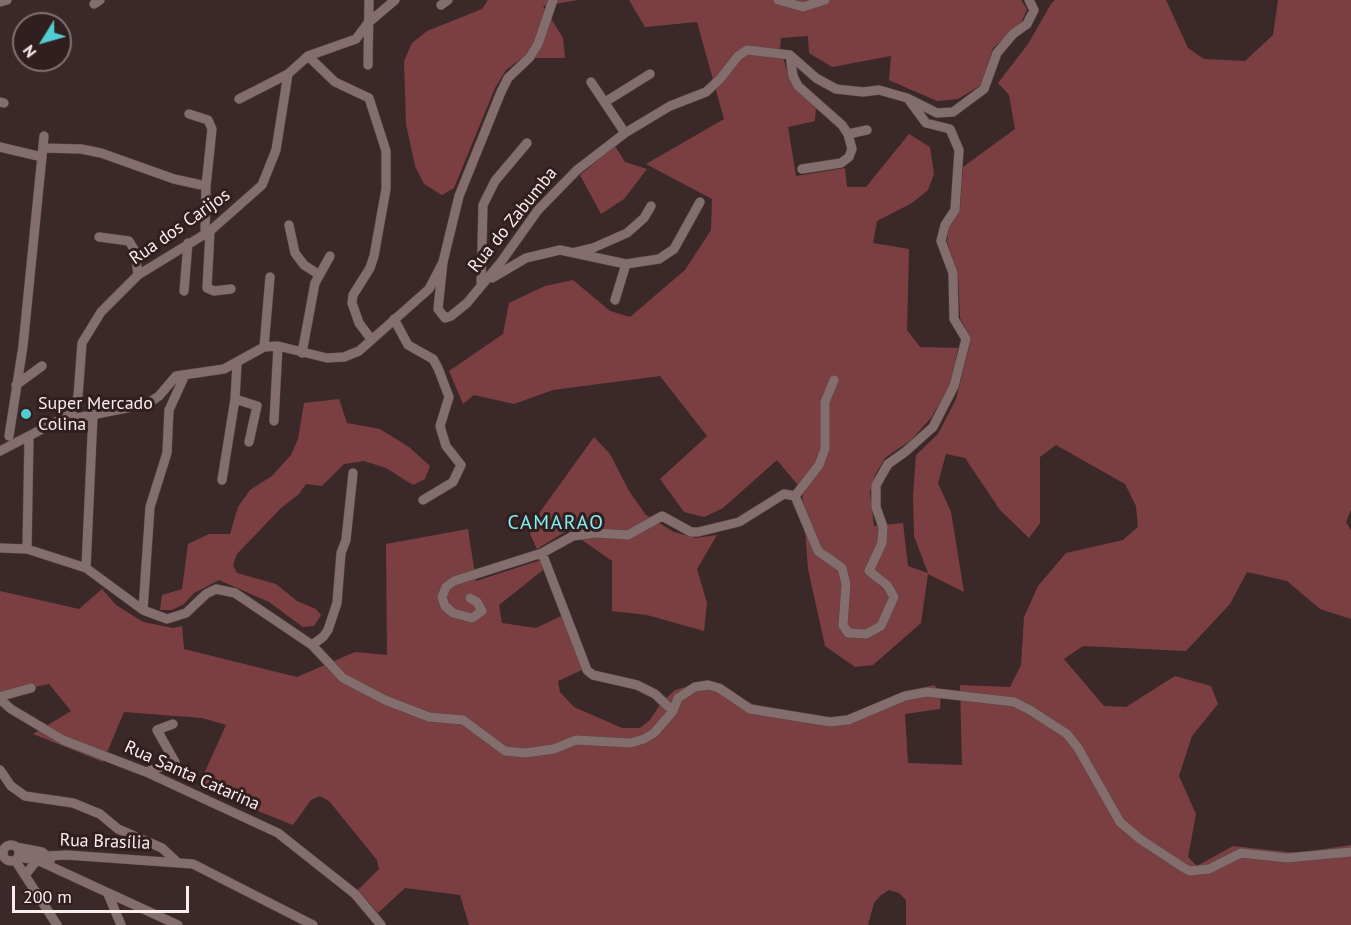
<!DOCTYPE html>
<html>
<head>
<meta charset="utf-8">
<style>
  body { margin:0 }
  #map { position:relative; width:1351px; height:925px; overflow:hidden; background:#3b2929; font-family:"PT Sans",sans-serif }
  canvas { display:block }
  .north { position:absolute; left:12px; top:12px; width:60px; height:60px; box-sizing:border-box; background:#311f1f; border:2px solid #817171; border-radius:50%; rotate:233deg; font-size:16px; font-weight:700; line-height:24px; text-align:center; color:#f9eded }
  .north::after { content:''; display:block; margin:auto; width:21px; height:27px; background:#51ccd1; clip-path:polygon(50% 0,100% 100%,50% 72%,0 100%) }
  .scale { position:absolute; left:12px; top:886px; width:177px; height:27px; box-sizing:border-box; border:3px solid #f9eded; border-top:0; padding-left:8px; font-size:18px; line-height:21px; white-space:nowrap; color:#f9eded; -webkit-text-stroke:4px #311f1f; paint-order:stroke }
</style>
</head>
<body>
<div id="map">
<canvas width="1351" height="925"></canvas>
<div class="north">N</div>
<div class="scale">200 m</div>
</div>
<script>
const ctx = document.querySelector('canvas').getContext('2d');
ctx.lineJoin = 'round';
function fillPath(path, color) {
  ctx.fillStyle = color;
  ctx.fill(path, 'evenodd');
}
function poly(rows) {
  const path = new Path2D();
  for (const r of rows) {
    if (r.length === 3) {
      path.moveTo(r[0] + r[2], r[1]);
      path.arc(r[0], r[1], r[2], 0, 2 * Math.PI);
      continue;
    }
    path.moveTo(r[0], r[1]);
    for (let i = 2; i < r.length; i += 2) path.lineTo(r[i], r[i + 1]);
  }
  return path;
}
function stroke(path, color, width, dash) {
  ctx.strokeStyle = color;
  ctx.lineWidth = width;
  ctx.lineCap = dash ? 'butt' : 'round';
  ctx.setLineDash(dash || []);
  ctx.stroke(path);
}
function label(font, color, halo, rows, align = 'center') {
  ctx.font = font + ' "PT Sans",sans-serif';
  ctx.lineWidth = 6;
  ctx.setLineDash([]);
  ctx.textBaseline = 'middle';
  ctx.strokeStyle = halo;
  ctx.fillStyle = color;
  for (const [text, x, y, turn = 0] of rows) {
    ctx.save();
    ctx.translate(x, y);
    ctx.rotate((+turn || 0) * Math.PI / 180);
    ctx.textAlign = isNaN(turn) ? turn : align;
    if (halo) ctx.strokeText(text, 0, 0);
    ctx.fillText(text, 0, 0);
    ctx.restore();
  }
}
fillPath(poly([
  [488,0,578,0,543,6,563,38,565,58,522,58,506,70,495,88,454,188,442,195,424,184,415,166,406,124,404,61,412,43,427,31,482,9],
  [629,0,1021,0,1027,9,1022,21,993,48,981,85,958,99,937,101,889,80,891,56,832,67,809,53,808,36,781,38,780,49,789,76,806,99,816,106,815,121,788,127,796,176,845,168,847,187,866,187,909,134,930,147,934,174,928,190,912,203,877,221,873,243,909,249,907,330,920,347,958,348,950,385,931,418,911,440,885,458,875,475,870,492,874,526,903,523,908,566,928,573,914,536,913,496,916,455,938,434,956,399,971,339,960,318,958,273,947,242,949,227,960,207,963,167,1015,129,1009,95,998,83,1028,44,1051,4,1055,0,1166,0,1188,48,1204,59,1245,61,1273,35,1278,0,1351,0,1351,510,1346,522,1351,530,1351,619,1320,609,1287,581,1247,572,1230,604,1186,651,1083,646,1064,659,1104,706,1126,707,1175,676,1211,686,1218,704,1192,736,1179,776,1196,814,1188,857,1197,866,1233,846,1297,853,1351,845,1351,925,906,925,906,900,899,893,889,890,881,895,874,903,868,925,469,925,460,895,405,888,378,913,358,890,379,869,377,860,329,801,320,796,311,800,293,825,198,787,226,725,202,718,124,712,103,762,33,734,71,711,49,684,0,694,0,591,79,609,102,589,116,605,143,622,173,628,182,626,184,649,297,677,355,652,387,655,386,544,468,529,476,581,541,560,543,570,499,605,502,623,536,628,563,615,584,669,558,681,560,692,574,707,622,728,640,728,650,720,661,703,675,690,704,682,726,689,760,708,826,718,847,715,900,693,934,685,941,692,940,709,905,714,908,763,962,765,960,685,1010,687,1021,665,1024,617,1038,586,1066,553,1123,540,1138,527,1136,506,1125,484,1056,445,1040,457,1040,523,1029,538,1000,510,965,458,946,454,938,483,951,512,964,592,928,574,921,623,873,665,855,667,825,646,808,569,802,490,777,460,723,508,704,517,684,512,660,479,707,436,660,376,553,390,514,404,474,395,463,404,449,371,503,334,509,303,545,286,573,280,610,311,630,317,685,270,711,230,712,199,646,164,724,119,697,22,645,27],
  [615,146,625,162,647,169,624,199,601,214,580,175],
  [339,399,347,423,380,429,409,447,430,466,425,479,413,485,386,468,364,461,344,464,322,486,306,484,299,494,281,508,237,554,233,565,237,573,276,584,297,601,316,609,321,615,314,626,303,627,269,602,219,580,194,593,184,604,172,610,160,610,162,595,182,589,188,544,209,534,230,534,238,507,250,490,272,476,291,455,298,439,304,403],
  [594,437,610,454,629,491,646,515,674,532,696,538,717,535,697,569,707,603,704,631,647,615,612,611,612,561,568,530,537,549,530,534,540,512]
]), '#7c3f41');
const minor = poly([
  [778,0,803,7,825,0],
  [0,2,7,0],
  [94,4,100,0],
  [441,5,448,0],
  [790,55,793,76,798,86,842,125,848,134,852,149,849,157,841,163,802,169],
  [308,56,335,82,369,98,386,151,386,189,374,256,370,268,353,295,352,303,359,323,371,339],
  [368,65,369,0],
  [591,82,625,133],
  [239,99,288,74],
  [0,102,4,103],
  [605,102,650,74],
  [189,114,208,120,212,129,206,186,205,234],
  [848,134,867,130],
  [0,147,42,157],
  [43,148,81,149,101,153,174,179,206,186],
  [289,225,295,253,304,265,318,274],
  [210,231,207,288,214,291,231,289],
  [99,237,129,241,135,251,138,275],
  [576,252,593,248,627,233,644,218,651,206],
  [443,262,459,196,501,92,508,78,530,57,538,44,553,0],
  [492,278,526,258,560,250,626,264,659,259,674,249,700,202],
  [481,286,483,205,495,181,527,143],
  [184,291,188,243],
  [615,300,626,264],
  [394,319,408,345,433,359,438,368,449,397,440,426,446,446,461,465,453,482,423,500],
  [264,347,270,277],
  [302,353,315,283,330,256],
  [16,385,42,366],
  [235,399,257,406,249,442],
  [61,421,147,404,159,396,176,376,224,369,264,347,278,346,327,358,344,357,359,351,429,289,443,262,438,309,445,318,451,316,467,303,501,262,538,210,577,170,625,133,670,106,706,92,720,79,738,56,747,50,790,55,816,78,836,89,863,92,879,90,907,98,937,113,953,112,984,89,997,53,1013,34,1027,24,1034,10,1029,0],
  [274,421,278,346],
  [9,436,23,346,44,136],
  [0,451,71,414,78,396,82,343,101,312,138,275,210,231,262,185,276,150,288,74,308,56,356,39,368,23,395,0],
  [222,480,235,399,237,364],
  [795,496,819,465,825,449,825,402,834,380],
  [0,548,27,549,86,568,143,610,167,619,186,613,206,594,216,589,235,593,312,645,343,678,385,700,429,717,463,720,505,751,525,753,554,749,576,740,630,743,644,739,654,733,673,711,678,698,695,687,708,685,719,688,750,709,830,722,848,720,905,696,927,692,997,700,1014,702,1030,710,1067,734,1078,748,1120,822,1140,839,1184,868,1190,871,1209,869,1241,853,1287,858,1351,852],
  [27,549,29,437],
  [542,553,587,670,593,675,637,685,655,694,673,711],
  [86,568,93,415],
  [470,598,477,602,482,611,472,618,453,613,445,606,442,597,446,587,454,581,542,553,573,536,596,533,628,535,662,516,691,532,698,532,739,522,784,494,795,496,818,551,842,568,846,584,843,625,848,633,866,634,881,626,894,597,887,585,869,571,882,543,883,527,876,507,876,485,888,464,905,452,933,427,954,386,966,339,954,319,953,273,941,241,945,225,955,210,959,150,950,129,926,123,909,100],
  [143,610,150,507,167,453,169,410,185,375],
  [312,645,323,637,328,630,337,603,341,553,346,540,353,473],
  [31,688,2,696,2,701,11,709,63,740,146,772,278,833,355,894,381,925],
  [0,770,11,786,25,796,73,803,100,814,118,829,162,848,176,861],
  [146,772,175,762,157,730,173,724],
  [11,853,8],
  [16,847,42,852,51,859],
  [18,857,37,860,178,925],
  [15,860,57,925],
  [26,874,37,860,47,856,67,855,193,864,313,925],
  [108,894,121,925]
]);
stroke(minor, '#564747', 10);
stroke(minor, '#836d6d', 9);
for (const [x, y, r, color] of [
  [26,414,6,"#51ccd1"]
]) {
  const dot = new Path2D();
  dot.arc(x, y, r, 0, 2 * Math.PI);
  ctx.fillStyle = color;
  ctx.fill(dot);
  stroke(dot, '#311f1f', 2);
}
label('18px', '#f9eded', '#311f1f', [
  ["Rua do Zabumba",513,220,-51],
  ["Rua dos Carijos",180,227,-35],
  ["Rua Santa Catarina",192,776,24],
  ["Rua Brasília",105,842,2]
]);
label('18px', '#f9eded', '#311f1f', [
  ["Super Mercado",38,404],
  ["Colina",38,425]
], 'left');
ctx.letterSpacing = '1.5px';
label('20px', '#83eff3', '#311f1f', [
  ["CAMARAO",556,523]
]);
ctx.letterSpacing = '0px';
</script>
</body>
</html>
